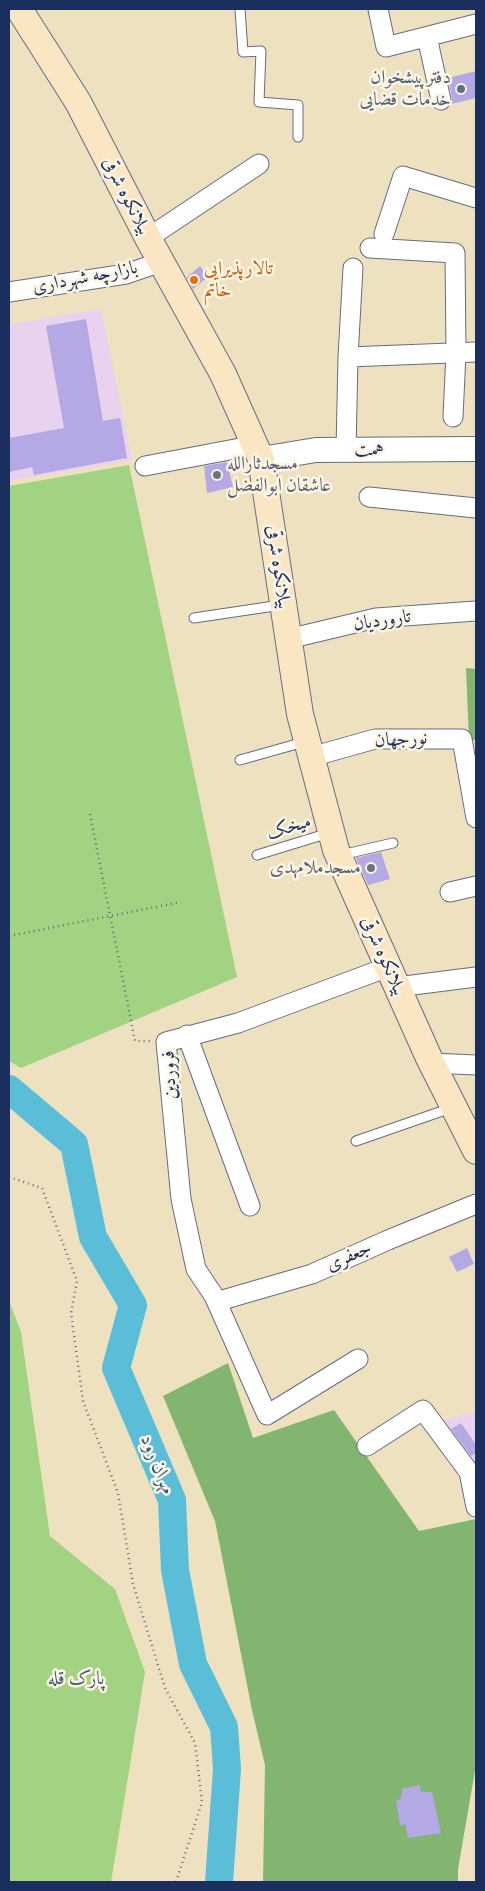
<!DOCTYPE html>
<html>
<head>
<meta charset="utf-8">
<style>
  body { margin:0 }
  #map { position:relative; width:485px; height:1891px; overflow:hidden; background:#ede1c0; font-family:"Gentium Book Plus",serif }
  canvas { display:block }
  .frame { position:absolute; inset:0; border:10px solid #1b2f5e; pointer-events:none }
</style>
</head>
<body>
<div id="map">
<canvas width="485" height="1891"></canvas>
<div class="frame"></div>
</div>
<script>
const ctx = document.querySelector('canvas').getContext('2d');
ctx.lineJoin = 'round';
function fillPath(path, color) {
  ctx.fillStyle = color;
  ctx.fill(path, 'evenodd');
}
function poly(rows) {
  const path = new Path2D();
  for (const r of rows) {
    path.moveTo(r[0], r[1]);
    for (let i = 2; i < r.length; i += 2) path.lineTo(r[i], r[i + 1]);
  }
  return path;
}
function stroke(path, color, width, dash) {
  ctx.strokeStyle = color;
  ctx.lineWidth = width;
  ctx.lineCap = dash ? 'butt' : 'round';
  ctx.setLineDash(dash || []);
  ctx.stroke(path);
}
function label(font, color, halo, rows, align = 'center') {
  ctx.font = font + ' "Gentium Book Plus",Amiri,serif';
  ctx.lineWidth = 5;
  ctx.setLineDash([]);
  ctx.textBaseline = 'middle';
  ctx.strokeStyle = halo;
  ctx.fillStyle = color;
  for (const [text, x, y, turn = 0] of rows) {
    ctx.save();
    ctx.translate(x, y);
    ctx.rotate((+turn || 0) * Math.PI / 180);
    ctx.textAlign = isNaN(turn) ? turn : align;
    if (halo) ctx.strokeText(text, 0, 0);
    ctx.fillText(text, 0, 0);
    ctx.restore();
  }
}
fillPath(poly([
  [101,309,132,460,9,481,9,324],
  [476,1411,476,1472,441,1421]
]), '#e9d2ed');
fillPath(poly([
  [129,465,237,977,21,1068,9,1061,9,486],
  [9,1301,21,1332,50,1536,115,1589,145,1672,111,1882,9,1882]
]), '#a2d382');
fillPath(poly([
  [466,668,476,669,476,740,469,740],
  [228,1363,253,1438,334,1410,419,1531,476,1519,476,1765,458,1869,458,1882,263,1882,265,1765,252,1710,215,1521,163,1396]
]), '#81b570');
stroke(poly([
  [9,1089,74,1144,93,1237,133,1305,116,1368,172,1500,175,1570,193,1664,224,1727,227,1769,219,1882]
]), '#5abed9', 28);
fillPath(poly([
  [476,71,476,98,451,104,452,98,448,78],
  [200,266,208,277,193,289,187,277],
  [86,319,103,421,120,418,127,458,34,475,32,467,9,472,9,438,64,428,46,326],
  [227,462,233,487,207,493,204,466],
  [381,852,390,879,368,885,356,858],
  [467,1248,474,1264,457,1272,449,1257],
  [461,1423,476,1445,476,1453,471,1456,451,1429],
  [420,1785,421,1792,432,1792,441,1833,408,1838,405,1824,400,1826,396,1801,401,1798,402,1789]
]), '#b4a8e5');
const service = poly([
  [240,9,243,52,261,51,259,102,298,105,298,137],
  [194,618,281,605],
  [240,760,304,742],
  [257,855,329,833],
  [341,855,393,843],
  [356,1141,451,1108]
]);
const minor = poly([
  [378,9,386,47,476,24],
  [427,37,441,100],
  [384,234,403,176,476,198],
  [148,238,259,164],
  [370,248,455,253,456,353,453,417],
  [9,292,126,274,161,262],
  [348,357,476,352],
  [346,450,348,357,353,268],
  [145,466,256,445],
  [369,497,476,508],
  [288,639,376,618,476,611],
  [311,757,375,739,462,739,476,818],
  [450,892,476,886],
  [388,967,238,1023,166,1042,181,1199,196,1269,214,1296,219,1301,312,1274,388,1240,476,1204],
  [397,987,476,977],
  [187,1035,250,1206],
  [431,1063,476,1065],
  [214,1296,267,1415,358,1359],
  [367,1446,423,1410,469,1472,476,1507]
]);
const tertiary = poly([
  [261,459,316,450,476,449]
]);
const secondary = poly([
  [19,9,78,102,148,238,223,374,261,459,300,714,336,850,429,1058,476,1151]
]);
stroke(service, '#646d80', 11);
stroke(minor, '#646d80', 21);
stroke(tertiary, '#646d80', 26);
stroke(secondary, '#646d80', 28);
stroke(poly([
  [90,814,135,1041,150,1041],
  [9,936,181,902],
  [9,1177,42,1188,77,1281,71,1313,83,1401,118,1493,133,1584,165,1688,195,1743,202,1802,176,1882]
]), '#646d80', 2.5, [1, 4]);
stroke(service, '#fff', 9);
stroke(minor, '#fff', 19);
stroke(tertiary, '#fff', 24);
stroke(secondary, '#fbe6c4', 26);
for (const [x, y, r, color] of [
  [461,89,5,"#5c6f8a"],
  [194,280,5,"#e8710a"],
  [217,475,5,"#6b7280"],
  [371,868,5,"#6b7280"]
]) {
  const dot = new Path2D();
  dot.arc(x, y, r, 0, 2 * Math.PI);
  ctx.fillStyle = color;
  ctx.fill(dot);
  stroke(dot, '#fcf5e5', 2);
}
label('19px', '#4e5e75', '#fcf5e5', [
  ["دفترپیشخوان",451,78],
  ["خدمات قضایی",451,100]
], 'right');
label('19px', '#1b2f5e', '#fcf5e5', [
  ["بیلانکوه شرقی",126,196,63],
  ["بازارچه شهرداری",85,278,-11],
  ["همت",369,450],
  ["بیلانکوه شرقی",278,567,82],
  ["تاروردیان",382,621,-8],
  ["نورجهان",401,740,-3],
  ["میخک",289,828,-17],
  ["بیلانکوه شرقی",383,956,66],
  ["فروردین",170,1075,-93],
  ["جعفری",349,1257,-24]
]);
label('19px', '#c56008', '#fcf5e5', [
  ["تالارپذیرایی",204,269],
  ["خاتم",204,291]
], 'left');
label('19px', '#5b616d', '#fcf5e5', [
  ["مسجدثارالله",227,464],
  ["عاشقان ابوالفضل",227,486],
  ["مسجدملامهدی",361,868,"right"]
], 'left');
label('19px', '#3d5867', '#fcf5e5', [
  ["پارک قله",76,1679]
]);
label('italic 20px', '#2e5a83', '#fcf5e5', [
  ["مهران رود",157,1465,68]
]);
</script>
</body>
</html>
